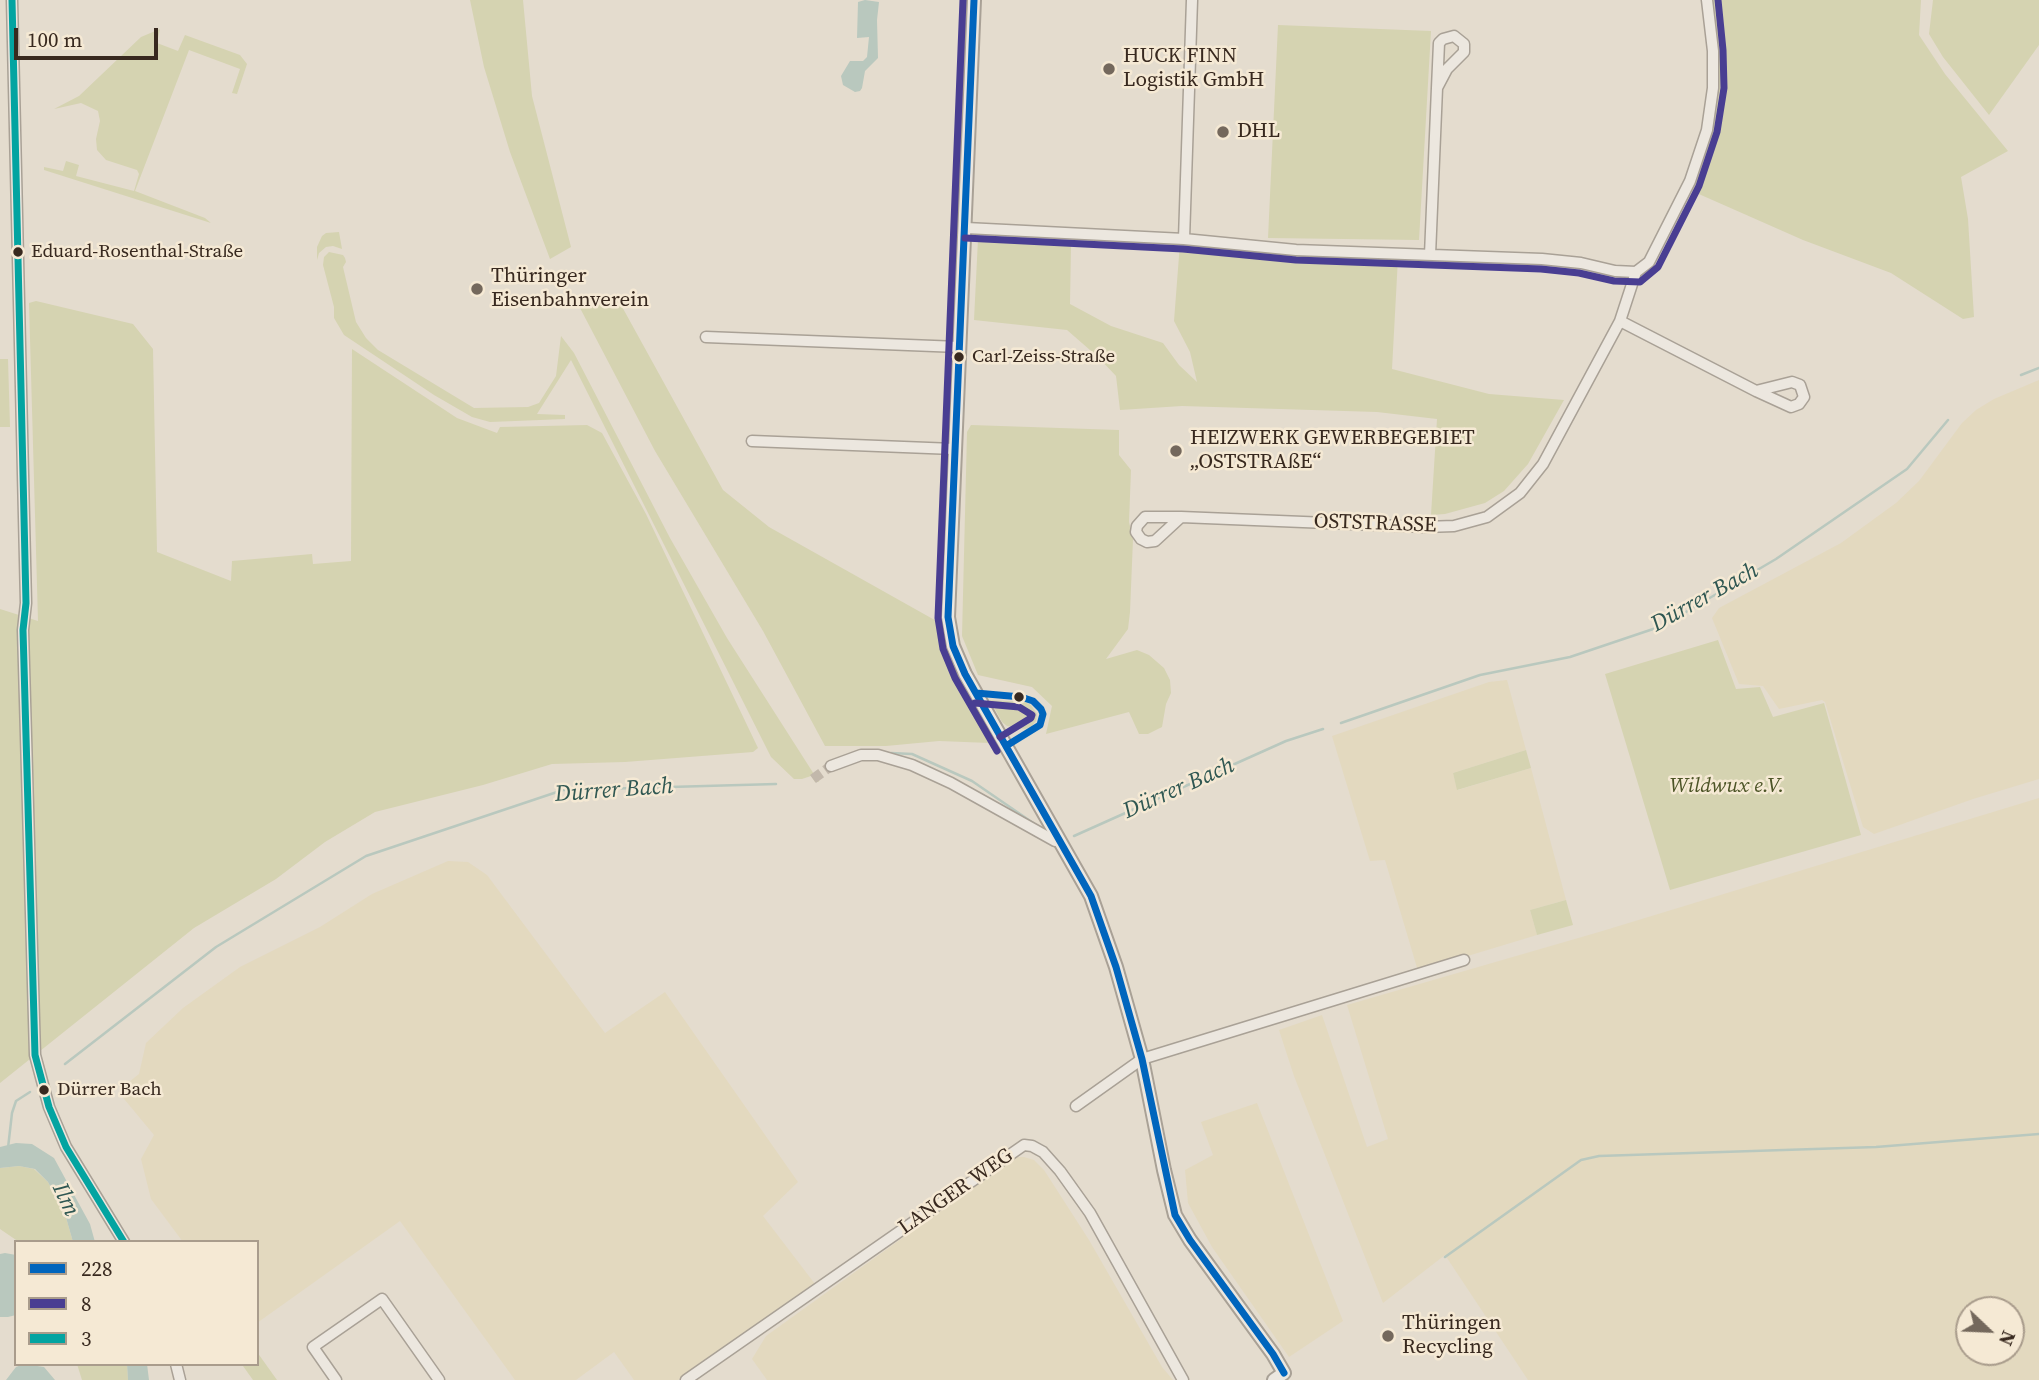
<!DOCTYPE html>
<html>
<head>
<meta charset="utf-8">
<style>
  body { margin:0 }
  #map { position:relative; width:2039px; height:1380px; overflow:hidden; background:#e4dcce; font-family:"Source Serif 4",serif }
  canvas { display:block }
  .legend { position:absolute; left:14px; top:1240px; width:245px; height:126px; box-sizing:border-box; background:#f5e9d4; border:2px solid #a99c8c; margin:0; padding:9px 12px; list-style:none; font-size:21px; color:#38291f }
  .legend li { display:flex; align-items:center; gap:14px; height:35px }
  .legend b { width:35px; border:2px solid #a99c8c }
  .north { position:absolute; left:1955px; top:1296px; width:70px; height:70px; box-sizing:border-box; background:#f5e9d4; border:2px solid #a99c8c; border-radius:50%; rotate:113deg; font-size:19px; font-weight:700; line-height:28px; text-align:center; color:#38291f }
  .north::after { content:''; display:block; margin:auto; width:24px; height:32px; background:#74685c; clip-path:polygon(50% 0,100% 100%,50% 72%,0 100%) }
  .scale { position:absolute; left:14px; top:28px; width:144px; height:32px; box-sizing:border-box; border:4px solid #38291f; border-top:0; padding-left:9px; font-size:21px; line-height:24px; white-space:nowrap; color:#38291f; -webkit-text-stroke:5px #f5e9d4; paint-order:stroke }
</style>
</head>
<body>
<div id="map">
<canvas width="2039" height="1380"></canvas>
<ul class="legend">
<li><b style="height:9px;background:#0065bd"></b>228</li>
<li><b style="height:9px;background:#493e92"></b>8</li>
<li><b style="height:9px;background:#03a4a1"></b>3</li>
</ul>
<div class="north">N</div>
<div class="scale">100 m</div>
</div>
<script>
const ctx = document.querySelector('canvas').getContext('2d');
ctx.lineJoin = 'round';
function fillPath(path, color) {
  ctx.fillStyle = color;
  ctx.fill(path, 'evenodd');
}
function poly(rows) {
  const path = new Path2D();
  for (const r of rows) {
    path.moveTo(r[0], r[1]);
    for (let i = 2; i < r.length; i += 2) path.lineTo(r[i], r[i + 1]);
  }
  return path;
}
function stroke(path, color, width, dash) {
  ctx.strokeStyle = color;
  ctx.lineWidth = width;
  ctx.lineCap = dash ? 'butt' : 'round';
  ctx.setLineDash(dash || []);
  ctx.stroke(path);
}
function label(font, color, halo, rows, align = 'center') {
  ctx.font = font + ' "Source Serif 4",serif';
  ctx.lineWidth = 5;
  ctx.setLineDash([]);
  ctx.textBaseline = 'middle';
  ctx.strokeStyle = halo;
  ctx.fillStyle = color;
  for (const [text, x, y, turn = 0] of rows) {
    ctx.save();
    ctx.translate(x, y);
    ctx.rotate((+turn || 0) * Math.PI / 180);
    ctx.textAlign = isNaN(turn) ? turn : align;
    if (halo) ctx.strokeText(text, 0, 0);
    ctx.fillText(text, 0, 0);
    ctx.restore();
  }
}
fillPath(poly([
  [2039,380,2039,779,1973,799,1874,834,1863,827,1825,702,1822,700,1779,709,1763,686,1739,684,1712,618,1719,608,1841,543,1896,503,1919,481,1962,423,1976,410,1994,399],
  [1507,680,1526,750,1453,773,1458,790,1531,768,1566,900,1530,910,1537,935,1418,971,1385,860,1370,861,1332,736,1489,682],
  [2039,798,2039,1380,1528,1380,1445,1255,1383,1303,1294,1076,1279,1030,1322,1015,1367,1147,1388,1139,1347,1005,1599,932],
  [1969,1310,2011,1310,2011,1352,1969,1352],
  [448,861,468,862,487,875,605,1033,665,992,798,1182,763,1216,815,1284,678,1380,634,1380,614,1352,576,1380,515,1380,400,1221,257,1323,257,1242,183,1242,151,1199,141,1159,154,1135,120,1094,129,1082,139,1074,146,1043,183,1008,240,967,320,927,372,894],
  [1257,1103,1343,1321,1289,1357,1212,1247,1188,1203,1185,1170,1213,1155,1201,1122],
  [1015,1157,1024,1157,1034,1160,1044,1170,1089,1240,1162,1367,1173,1380,767,1380,752,1359,766,1336]
]), '#e3d9bf');
fillPath(poly([
  [470,0,523,0,532,96,571,247,550,259,510,152,484,67],
  [1713,0,1921,0,1919,35,1945,74,2008,151,1961,177,1968,219,1974,317,1963,319,1891,273,1803,240,1692,191,1707,148,1714,120,1718,83],
  [1933,0,2039,0,2039,45,1989,115,1943,57,1929,34],
  [1278,25,1431,31,1419,240,1268,238],
  [160,29,157,43,178,51,185,35,240,55,247,64,237,94,232,93,240,69,189,50,135,191,205,218,211,223,44,170,44,167,63,171,66,161,79,165,76,176,134,191,139,174,137,170,106,160,97,150,96,139,100,121,98,111,81,103,54,109,79,96,141,37],
  [339,232,342,249,333,246,326,247,319,253,317,260,317,247,322,236,326,233],
  [978,239,1071,246,1070,304,1111,326,1163,343,1179,365,1197,382,1190,352,1174,321,1180,243,1398,258,1392,369,1489,394,1564,400,1528,464,1504,491,1485,503,1445,514,1431,515,1437,419,1377,412,1182,406,1120,410,1116,376,1098,357,1067,330,974,320],
  [329,252,343,255,345,258,346,262,343,267,356,322,366,338,378,350,474,408,528,407,539,403,556,376,561,336,574,353,670,538,727,638,819,782,815,782,811,776,802,779,794,779,771,757,571,360,537,414,565,415,565,419,490,422,472,417,434,395,344,335,334,318,334,307,323,265,324,257],
  [615,294,723,490,769,527,940,623,953,670,990,743,939,741,886,746,825,746,763,631,655,451,580,308],
  [36,301,133,324,153,349,157,552,231,581,232,561,312,554,313,564,351,561,352,349,457,418,497,433,500,427,587,425,602,433,646,514,758,748,753,752,625,762,552,764,483,785,375,812,325,842,276,879,194,928,0,1083,0,609,38,621,29,303],
  [0,359,8,359,10,427,0,427],
  [971,425,1119,430,1119,455,1131,470,1129,522,1133,539,1130,612,1128,629,1106,659,1137,650,1149,655,1164,668,1170,680,1171,693,1166,704,1162,727,1148,734,1139,734,1129,712,1046,734,1052,706,1032,687,978,675,962,636,967,432],
  [1718,640,1736,689,1760,687,1773,717,1824,703,1861,835,1670,890,1605,674],
  [990,700,1025,702,1031,705,1037,714,1036,721,1031,727,1025,729,1007,726,1002,722],
  [1526,750,1531,768,1457,790,1453,773],
  [1566,900,1573,925,1537,935,1530,910],
  [19,1166,34,1169,48,1182,65,1214,73,1242,19,1242,0,1229,0,1168],
  [257,1352,277,1380,253,1380,243,1366,257,1364],
  [77,1364,127,1364,128,1380,82,1380]
]), '#d5d3b1');
fillPath(poly([
  [865,0,879,2,877,20,878,58,865,71,862,88,860,91,855,92,843,85,841,76,850,61,863,61,867,57,869,37,857,38,858,2],
  [16,1143,32,1144,54,1158,90,1224,95,1242,73,1242,65,1214,48,1182,35,1169,19,1166,0,1168,0,1147],
  [5,1253,16,1255,16,1315,8,1317,0,1317,0,1254],
  [24,1364,44,1367,55,1380,6,1380,16,1367],
  [127,1364,147,1364,149,1380,128,1380]
]), '#b9c8be');
stroke(poly([
  [2021,375,2039,368],
  [1341,723,1480,675,1570,657,1662,626,1776,559,1907,469,1948,420],
  [891,753,912,754,972,781,1039,827],
  [1074,836,1286,741,1323,729],
  [65,1064,216,947,366,856,563,790,776,784],
  [8,1148,12,1113,16,1101,30,1092],
  [1445,1257,1581,1160,1599,1156,1876,1147,2039,1134]
]), '#b9c8be', 2.5);
stroke(poly([
  [813,779,831,766]
]), '#c2b8ab', 10, [10, 5]);
const minor = poly([
  [12,0,26,603,23,630,35,1055,49,1107,66,1147,124,1242],
  [966,228,1184,239,1296,250,1542,259,1581,263,1615,271,1636,272,1649,262,1690,181,1707,130,1713,88,1713,51,1707,0],
  [1184,239,1192,0],
  [1430,255,1437,88,1439,43,1443,39,1454,36,1464,44,1464,52,1447,69,1437,88],
  [1620,321,1756,391,1792,382,1800,385,1804,397,1799,404,1791,407,1756,391],
  [706,337,959,347],
  [752,441,954,449],
  [1181,517,1155,541,1147,542,1141,539,1136,532,1137,526,1145,517,1181,517,1425,527,1454,526,1487,517,1520,493,1543,464,1620,321,1636,272],
  [831,766,861,755,878,755,912,765,951,783,1055,841,1060,841],
  [1076,1106,1142,1059,1464,960],
  [176,1364,180,1380],
  [336,1380,313,1347,382,1299,439,1380],
  [686,1380,1024,1145,1032,1146,1043,1152,1060,1171,1090,1213,1183,1380]
]);
const tertiary = poly([
  [974,0,948,617,953,646,965,674,1091,896,1116,967,1142,1059,1164,1170,1175,1215,1190,1240,1273,1354,1284,1373,1274,1380]
]);
stroke(minor, '#a9a196', 13);
stroke(tertiary, '#a9a196', 16);
stroke(minor, '#ece7df', 10);
stroke(tertiary, '#ece7df', 12);
stroke(poly([
  [974,0,948,617,953,646,965,674,1091,896,1116,967,1142,1059,1175,1215,1190,1240,1273,1354,1284,1373],
  [976,693,1021,697,1033,701,1041,709,1043,714,1040,725,1006,746]
]), '#0065bd', 7);
stroke(poly([
  [963,0,938,618,943,649,955,678,997,751],
  [965,238,1183,249,1296,260,1541,269,1579,273,1614,281,1640,282,1658,267,1699,186,1717,132,1724,88,1723,50,1718,0],
  [975,703,1019,707,1032,715,1031,718,1000,737]
]), '#493e92', 7);
stroke(poly([
  [12,0,26,603,23,630,35,1055,49,1107,66,1147,124,1242]
]), '#03a4a1', 7);
for (const [x, y, r, color] of [
  [1109,69,7,"#74685c"],
  [1223,132,7,"#74685c"],
  [18,252,6,"#38291f"],
  [477,289,7,"#74685c"],
  [959,357,6,"#38291f"],
  [1176,451,7,"#74685c"],
  [1019,697,6,"#38291f"],
  [44,1090,6,"#38291f"],
  [1388,1336,7,"#74685c"]
]) {
  const dot = new Path2D();
  dot.arc(x, y, r, 0, 2 * Math.PI);
  ctx.fillStyle = color;
  ctx.fill(dot);
  stroke(dot, '#f5e9d4', 2.5);
}
label('19px', '#38291f', '#f5e9d4', [
  ["Eduard-Rosenthal-Straße",31,252],
  ["Carl-Zeiss-Straße",972,357],
  ["Dürrer Bach",57,1090]
], 'left');
label('21px', '#38291f', '#f5e9d4', [
  ["HUCK FINN",1123,57],
  ["Logistik GmbH",1123,81],
  ["DHL",1237,132],
  ["Thüringer",491,277],
  ["Eisenbahnverein",491,301],
  ["HEIZWERK GEWERBEGEBIET",1190,439],
  ["„OSTSTRAßE“",1190,463],
  ["Thüringen",1402,1324],
  ["Recycling",1402,1348]
], 'left');
label('21px', '#38291f', '#f5e9d4', [
  ["OSTSTRASSE",1375,524,2],
  ["LANGER WEG",956,1192,-35]
]);
label('italic 21px', '#4c5426', '#f5e9d4', [
  ["Wildwux e.V.",1727,787]
]);
label('italic 23px', '#2f5752', '#f5e9d4', [
  ["Dürrer Bach",1705,598,-29],
  ["Dürrer Bach",1179,789,-24],
  ["Dürrer Bach",614,791,-4],
  ["Ilm",65,1200,65]
]);
</script>
</body>
</html>
